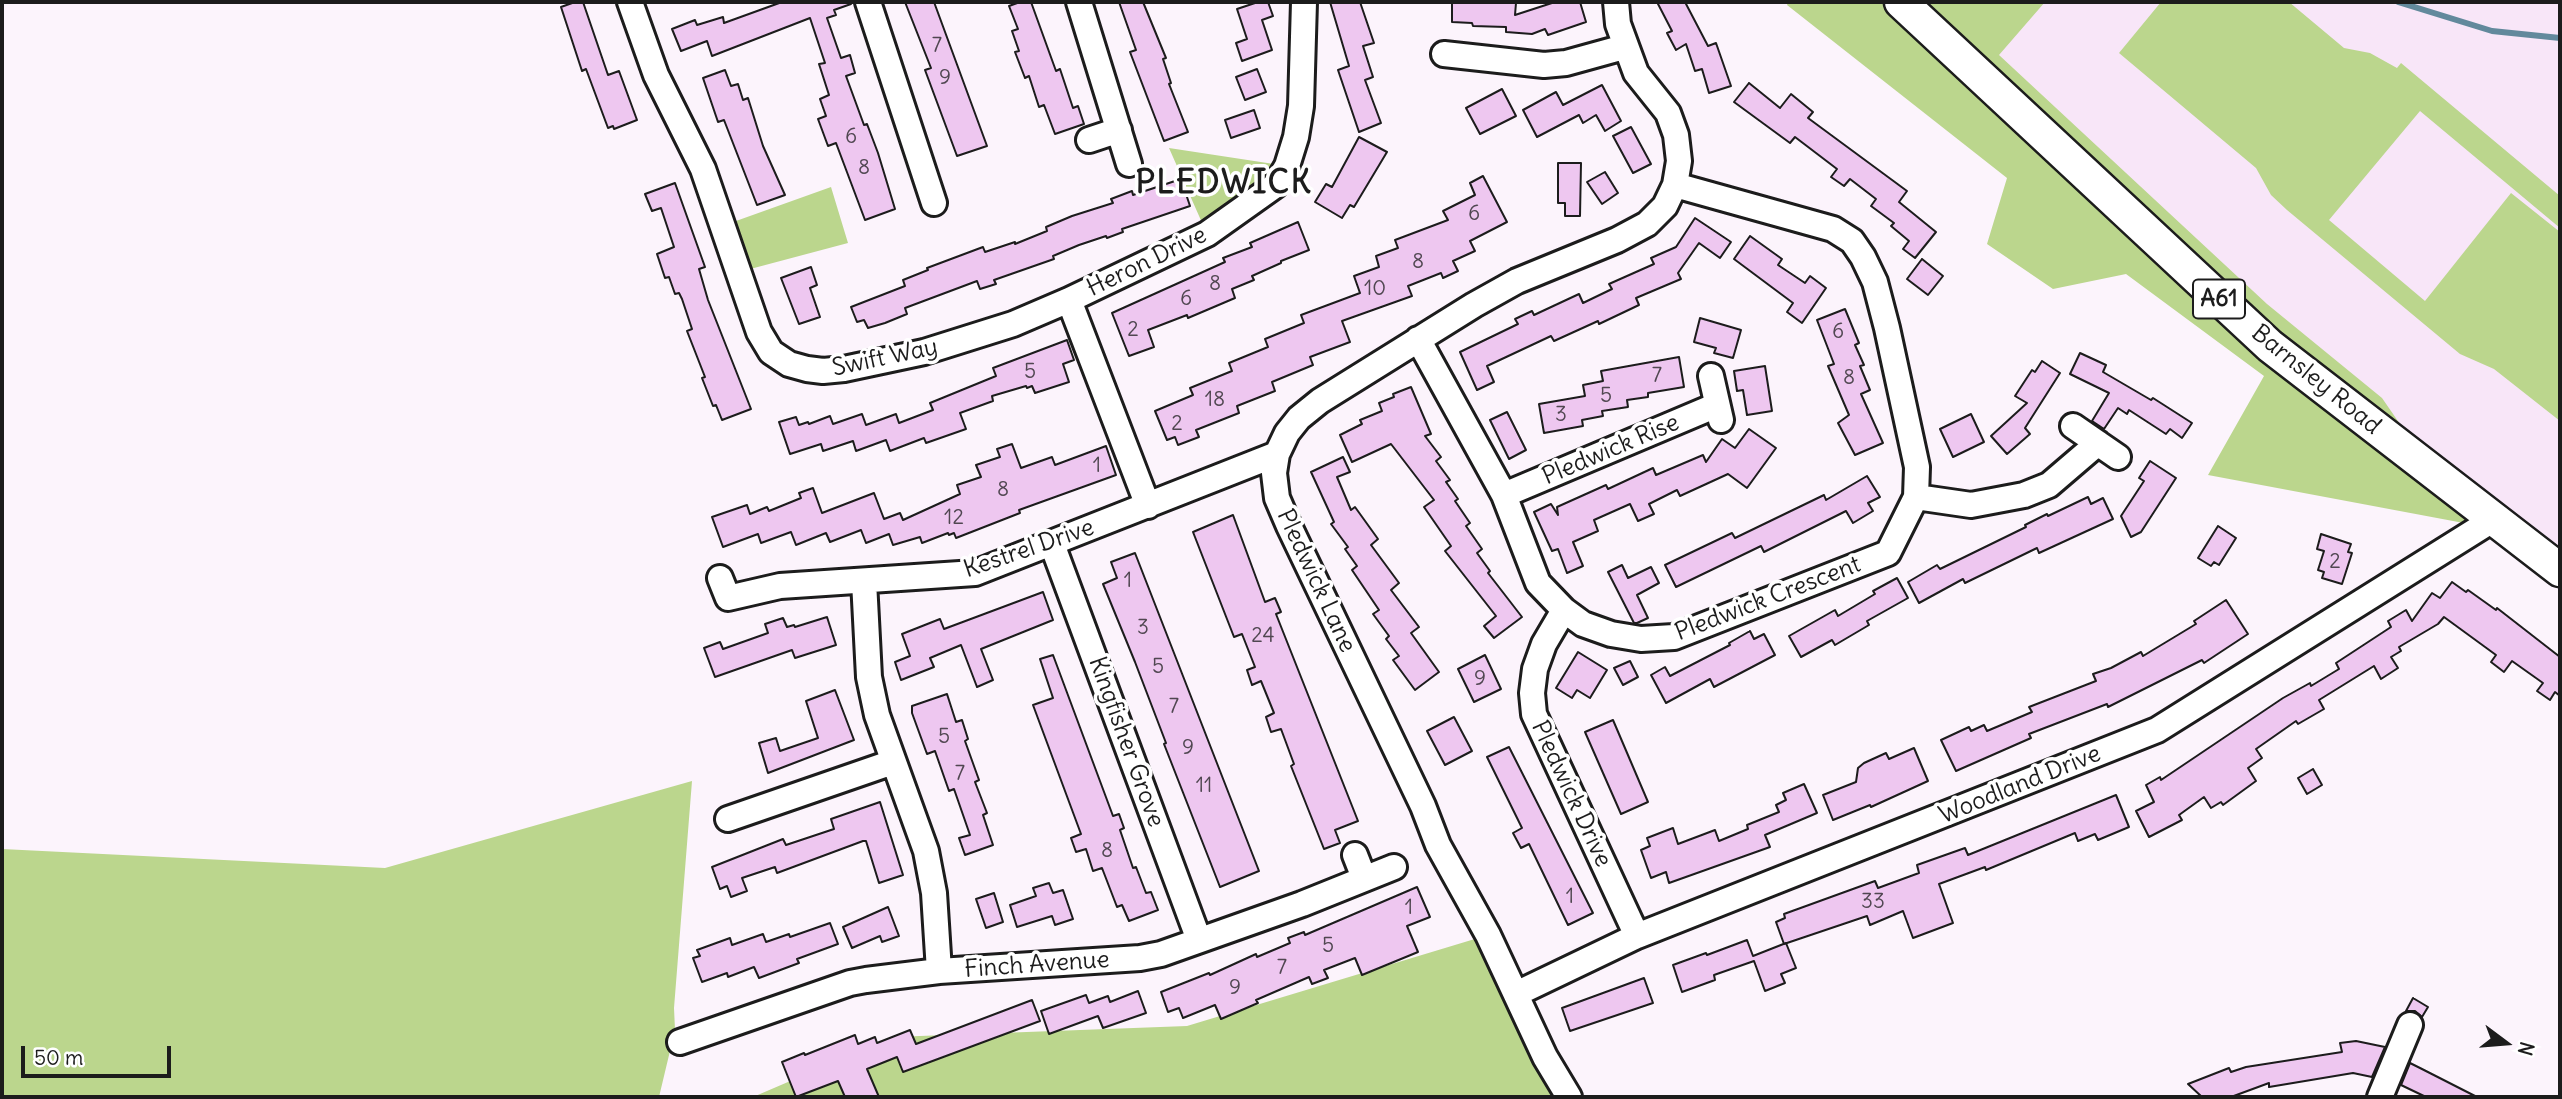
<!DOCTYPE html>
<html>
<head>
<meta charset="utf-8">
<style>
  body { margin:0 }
  #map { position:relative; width:2562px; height:1099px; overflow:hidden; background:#fcf4fc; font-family:Delius,sans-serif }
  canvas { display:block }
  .frame { position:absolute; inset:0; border:4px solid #1c1c1c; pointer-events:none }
  .north { position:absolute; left:2471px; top:1008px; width:70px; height:70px; -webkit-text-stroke:5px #fff; paint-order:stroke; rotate:106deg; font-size:19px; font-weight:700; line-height:28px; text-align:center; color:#1c1c1c }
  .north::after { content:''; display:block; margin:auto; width:24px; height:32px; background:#1c1c1c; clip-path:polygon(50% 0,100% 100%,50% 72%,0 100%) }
  .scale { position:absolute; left:21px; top:1046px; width:150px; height:32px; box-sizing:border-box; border:4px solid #1c1c1c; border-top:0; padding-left:9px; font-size:21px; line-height:24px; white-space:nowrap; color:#1c1c1c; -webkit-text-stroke:5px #fff; paint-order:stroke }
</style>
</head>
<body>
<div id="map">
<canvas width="2562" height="1099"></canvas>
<div class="frame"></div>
<div class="north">N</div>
<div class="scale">50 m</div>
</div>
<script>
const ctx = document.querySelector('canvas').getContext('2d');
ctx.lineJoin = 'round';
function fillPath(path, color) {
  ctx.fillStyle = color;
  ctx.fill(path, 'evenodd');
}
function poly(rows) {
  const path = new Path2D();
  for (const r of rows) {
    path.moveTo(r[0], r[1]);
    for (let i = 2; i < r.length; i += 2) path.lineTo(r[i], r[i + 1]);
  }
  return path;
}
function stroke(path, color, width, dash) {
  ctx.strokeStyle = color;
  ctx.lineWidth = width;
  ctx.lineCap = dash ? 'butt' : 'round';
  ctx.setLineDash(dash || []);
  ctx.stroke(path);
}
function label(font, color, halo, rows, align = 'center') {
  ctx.font = font + ' Delius,sans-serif';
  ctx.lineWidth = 7;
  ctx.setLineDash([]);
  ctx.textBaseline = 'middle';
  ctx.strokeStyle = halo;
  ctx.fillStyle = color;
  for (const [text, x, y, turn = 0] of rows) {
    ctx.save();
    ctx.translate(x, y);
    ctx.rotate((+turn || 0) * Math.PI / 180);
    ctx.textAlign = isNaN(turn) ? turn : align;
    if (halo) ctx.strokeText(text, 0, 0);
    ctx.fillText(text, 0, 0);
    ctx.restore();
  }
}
fillPath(poly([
  [1901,2,2560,2,2560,570]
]), '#f8e6f8');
fillPath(poly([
  [1788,2,2045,2,1999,55,2267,304,2382,398,2469,524,2208,475,2264,376,2126,274,2053,289,1987,244,2007,178,1787,5],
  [2161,2,2289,2,2344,48,2370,53,2397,68,2401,63,2560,196,2560,228,2420,111,2329,220,2425,301,2511,193,2560,232,2560,421,2494,369,2460,354,2287,210,2271,195,2256,168,2119,53],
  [1169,148,1287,166,1207,234],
  [831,187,848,243,739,272,722,226],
  [692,781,674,1008,675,1030,659,1097,2,1097,2,849,385,868],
  [1488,935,1569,1097,753,1097,893,1037,1187,1026]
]), '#bbd68d');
stroke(poly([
  [2398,2,2492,31,2560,38]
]), '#62899c', 6);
const building = poly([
  [575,2,583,2,608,75,619,71,637,120,614,129,613,126,608,128,586,69,582,71,561,7,575,2],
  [782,2,851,2,851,4,834,10,836,15,827,18,841,58,850,55,855,73,846,76,864,125,867,124,878,153,895,209,865,220,836,143,828,146,818,119,826,116,820,99,829,95,819,64,825,63,810,18,712,56,707,41,681,51,672,29,695,20,697,25,723,17,724,23,782,2],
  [905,2,934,2,987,146,957,156,925,70,931,68,905,2],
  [1020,2,1031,2,1056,71,1060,69,1073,108,1078,106,1084,124,1055,134,1044,105,1039,107,1029,76,1025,78,1015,52,1019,51,1012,31,1018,29,1009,6,1020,2],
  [1119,2,1143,2,1166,58,1163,59,1171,83,1169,84,1188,132,1164,141,1130,52,1136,50,1119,2],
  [1258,2,1268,2,1273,16,1262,20,1272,50,1242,61,1236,43,1247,39,1237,9,1258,2],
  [1330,2,1360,2,1374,43,1363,46,1373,77,1365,80,1381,123,1359,132,1338,70,1349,66,1330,2],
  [1452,2,1516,3,1515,15,1555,2,1580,2,1586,22,1548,35,1545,29,1532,34,1506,32,1506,27,1473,26,1472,23,1452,22,1452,2],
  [1657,2,1685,2,1708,46,1716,43,1731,86,1709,93,1702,69,1695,71,1686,44,1676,50,1667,33,1672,31,1657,2],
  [1257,69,1266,92,1245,100,1236,77,1257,69],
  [725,70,731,86,738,84,743,100,748,98,763,146,785,195,757,205,724,120,718,122,703,78,725,70],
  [1749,83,1780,108,1791,94,1813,112,1808,118,1907,191,1899,202,1936,232,1915,258,1903,249,1909,241,1891,226,1894,223,1871,206,1876,199,1850,179,1844,186,1831,177,1837,169,1795,137,1790,143,1734,102,1749,83],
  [1602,85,1621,121,1605,131,1596,115,1583,123,1579,115,1537,137,1523,110,1556,92,1563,105,1602,85],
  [1502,89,1516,116,1480,134,1466,108,1502,89],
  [1254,110,1260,128,1231,138,1225,120,1254,110],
  [1631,127,1651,164,1633,173,1613,136,1631,127],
  [1359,137,1387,152,1354,207,1350,205,1342,218,1315,202,1326,184,1332,187,1359,137],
  [1558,163,1581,163,1580,216,1565,216,1565,203,1558,203,1558,163],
  [1605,172,1618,193,1602,204,1587,182,1605,172],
  [1483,176,1507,222,1470,241,1475,251,1453,261,1458,271,1443,278,1441,273,1408,286,1412,296,1342,321,1350,342,1310,357,1313,365,1272,382,1275,391,1237,406,1239,413,1196,430,1199,437,1178,445,1175,437,1167,440,1155,411,1193,395,1190,388,1232,371,1229,363,1268,347,1265,339,1304,323,1301,315,1360,293,1354,276,1379,267,1376,256,1398,248,1395,240,1448,220,1443,211,1475,195,1470,183,1483,176],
  [1181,179,1190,206,1122,229,1123,232,1107,238,1106,236,1079,245,1053,256,1054,259,994,280,996,284,980,289,977,281,905,308,907,314,885,323,868,328,864,320,857,322,851,307,905,286,903,280,928,270,927,268,983,247,985,252,1015,242,1015,244,1047,231,1046,227,1072,216,1113,203,1111,199,1132,191,1133,195,1181,179],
  [675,183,705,267,699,269,708,300,751,409,722,420,716,405,713,406,702,378,705,377,687,331,692,329,682,299,679,293,675,294,669,277,665,278,657,254,674,247,661,208,652,211,645,194,675,183],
  [1695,218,1731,242,1720,258,1699,243,1678,273,1681,279,1636,298,1639,305,1599,324,1598,321,1554,341,1551,336,1487,366,1494,382,1477,390,1460,352,1518,324,1515,319,1532,311,1534,315,1579,294,1583,303,1612,289,1609,284,1654,264,1651,258,1676,247,1695,218],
  [1298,222,1309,250,1281,261,1281,263,1252,276,1254,280,1232,289,1235,298,1188,318,1187,315,1148,330,1154,347,1129,356,1112,313,1225,262,1223,258,1252,247,1250,243,1298,222],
  [1750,236,1782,259,1778,265,1805,283,1810,276,1826,288,1802,323,1787,312,1793,303,1734,259,1750,236],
  [1922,259,1943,276,1928,295,1907,279,1922,259],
  [811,267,817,285,810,288,820,317,799,324,781,278,811,267],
  [1845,309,1859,343,1855,345,1864,365,1860,366,1870,390,1861,394,1883,443,1855,455,1838,423,1849,415,1828,366,1834,364,1817,320,1845,309],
  [1700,318,1741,330,1733,358,1714,353,1716,348,1694,342,1700,318],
  [1067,340,1074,360,1063,364,1069,382,1035,393,1032,386,1027,388,1026,386,992,396,993,401,960,413,966,429,926,443,924,438,890,451,886,440,856,451,853,441,823,451,821,444,790,454,779,422,796,417,799,425,808,422,809,424,830,416,833,424,862,414,866,425,896,414,899,423,933,410,930,403,996,376,993,368,1067,340],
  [2080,353,2106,365,2103,372,2151,400,2153,398,2192,423,2182,438,2170,429,2166,434,2129,410,2127,414,2118,408,2104,429,2092,421,2109,393,2070,374,2080,353],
  [1679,357,1684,387,1648,393,1648,397,1627,400,1628,407,1602,411,1603,416,1582,420,1583,426,1544,433,1539,404,1585,396,1583,385,1603,381,1601,371,1679,357],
  [2042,361,2060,373,2025,428,2030,434,2007,454,1991,436,2027,403,2015,396,2032,370,2035,372,2042,361],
  [1765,366,1772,411,1747,415,1743,390,1737,391,1734,371,1765,366],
  [1411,387,1431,434,1425,436,1441,457,1436,461,1450,480,1446,482,1458,499,1455,501,1470,523,1466,526,1482,549,1477,553,1490,571,1488,573,1522,617,1494,638,1484,626,1496,616,1445,551,1451,546,1424,507,1434,500,1391,444,1352,462,1340,435,1362,424,1360,420,1382,411,1379,403,1394,397,1393,394,1411,387],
  [1507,412,1526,450,1509,459,1490,420,1507,412],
  [1971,414,1984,442,1953,457,1940,429,1971,414],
  [1749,429,1776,448,1747,488,1728,474,1680,496,1677,490,1649,504,1654,514,1638,521,1630,504,1594,520,1598,531,1573,542,1583,566,1567,573,1558,549,1552,551,1534,512,1551,504,1558,515,1557,507,1606,485,1608,489,1653,468,1656,475,1703,455,1706,462,1722,439,1735,448,1749,429],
  [1012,444,1021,468,1052,457,1055,465,1106,446,1116,475,1019,510,1020,513,956,538,954,533,949,535,948,533,922,543,920,537,893,545,889,534,866,543,861,530,830,542,826,533,796,545,791,532,761,543,758,534,723,547,712,517,747,505,750,514,767,507,769,511,801,498,799,493,813,488,822,513,874,493,884,519,900,513,903,520,960,494,957,485,981,477,976,465,1000,457,997,449,1012,444],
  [1343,457,1350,472,1337,477,1351,510,1355,507,1378,539,1371,545,1399,583,1391,590,1419,627,1411,633,1439,672,1415,690,1393,660,1399,656,1386,639,1389,636,1373,614,1379,610,1352,570,1357,566,1345,549,1348,547,1331,524,1334,522,1311,472,1343,457],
  [2150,461,2176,478,2141,532,2131,537,2121,516,2144,481,2139,478,2150,461],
  [1867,476,1880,497,1868,503,1873,511,1853,523,1846,511,1764,552,1761,546,1676,587,1665,565,1732,533,1735,538,1824,495,1826,500,1867,476],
  [2088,497,2091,504,2103,498,2113,519,2039,553,2037,548,1965,583,1963,579,1919,603,1908,582,1937,565,1940,569,2026,527,2025,525,2047,514,2048,516,2088,497],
  [1233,515,1265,602,1275,598,1281,612,1276,614,1358,821,1335,830,1340,843,1324,849,1291,766,1294,764,1281,729,1271,732,1266,717,1274,713,1261,681,1252,685,1247,670,1255,667,1242,634,1234,637,1193,532,1233,515],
  [2218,526,2236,538,2219,565,2214,562,2211,566,2198,558,2218,526],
  [2321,534,2351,544,2348,552,2352,553,2342,584,2322,578,2324,572,2318,570,2324,551,2317,549,2321,534],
  [1135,553,1259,871,1220,887,1164,744,1166,743,1135,662,1103,584,1117,578,1111,562,1135,553],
  [1622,565,1628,578,1651,567,1659,583,1637,595,1648,618,1637,623,1634,623,1608,572,1622,565],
  [1897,578,1908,598,1867,621,1869,625,1835,645,1832,640,1801,657,1789,636,1835,610,1838,616,1875,594,1873,591,1897,578],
  [2452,582,2466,592,2468,590,2496,610,2497,608,2560,657,2560,696,2555,692,2550,700,2537,691,2543,683,2512,661,2504,672,2491,662,2496,655,2444,617,2438,624,2399,647,2401,651,2391,657,2398,668,2381,679,2374,666,2319,700,2324,709,2298,724,2296,721,2256,749,2262,758,2248,768,2256,781,2223,805,2221,802,2211,808,2204,797,2179,815,2182,820,2149,837,2136,811,2154,802,2146,785,2160,777,2161,780,2283,698,2310,683,2311,686,2339,669,2336,663,2391,627,2388,621,2406,610,2412,621,2432,593,2440,598,2452,582],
  [1043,592,1053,620,981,649,993,680,977,687,961,645,930,658,934,667,901,680,895,662,910,656,902,634,940,619,944,629,1043,592],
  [2226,600,2248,634,2204,663,2202,660,2108,707,2107,704,2029,734,2031,738,1956,771,1941,740,1969,727,1971,731,1984,725,1987,731,2032,712,2029,707,2096,681,2093,674,2111,668,2141,652,2143,656,2196,624,2194,621,2226,600],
  [827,617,836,645,795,658,792,650,715,677,704,648,720,642,723,649,768,633,765,624,783,618,787,627,794,625,795,627,827,617],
  [1750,631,1754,639,1764,634,1775,655,1714,687,1710,679,1666,703,1651,675,1665,667,1670,676,1730,645,1729,643,1750,631],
  [1578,652,1607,670,1590,698,1577,690,1572,698,1556,688,1578,652],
  [1053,655,1113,816,1119,814,1124,828,1120,830,1133,868,1136,867,1146,893,1151,892,1158,910,1129,921,1122,905,1117,907,1102,868,1093,871,1086,849,1076,852,1071,838,1081,834,1033,705,1053,698,1040,659,1053,655],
  [1485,655,1501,689,1474,702,1458,669,1485,655],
  [1630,661,1638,677,1623,685,1614,668,1630,661],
  [835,690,854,740,768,773,759,743,776,738,780,751,818,738,806,701,835,690],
  [947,694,956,722,962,720,968,739,965,741,979,780,975,782,987,813,983,815,993,845,965,855,959,838,970,835,954,789,949,791,935,751,927,754,912,713,912,706,947,694],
  [1454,717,1472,751,1445,765,1427,731,1454,717],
  [1613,720,1648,802,1621,814,1585,732,1613,720],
  [1509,747,1593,913,1568,925,1529,844,1521,848,1513,833,1522,828,1487,757,1509,747],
  [1914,748,1928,781,1871,807,1870,805,1833,820,1823,795,1856,782,1858,768,1864,763,1886,753,1889,759,1914,748],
  [2313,769,2322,785,2307,794,2298,778,2313,769],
  [1804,784,1817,813,1765,835,1770,847,1669,883,1666,872,1651,878,1641,850,1650,846,1647,838,1673,828,1678,844,1715,830,1719,841,1748,829,1747,825,1779,812,1776,805,1786,800,1783,793,1804,784],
  [2116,795,2129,827,2098,840,2095,834,2078,841,2075,833,1986,870,1985,867,1939,884,1953,923,1913,938,1903,911,1870,925,1867,916,1784,944,1776,922,1785,918,1784,914,1875,881,1878,888,1919,873,1917,865,1965,848,1968,855,2116,795],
  [880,802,903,875,879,883,866,841,863,841,777,873,775,867,742,878,747,891,731,897,727,886,720,889,712,867,783,839,786,845,834,829,831,819,880,802],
  [1049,883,1053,893,1063,890,1073,919,1055,925,1052,916,1017,927,1010,905,1036,896,1033,888,1049,883],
  [1417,887,1430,917,1407,926,1418,952,1362,975,1355,958,1324,970,1328,978,1312,984,1309,977,1256,1000,1258,1003,1221,1019,1215,1005,1183,1018,1179,1008,1168,1012,1161,992,1209,973,1210,975,1256,954,1257,957,1290,943,1288,938,1304,932,1305,935,1417,887],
  [994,893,1003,922,986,928,976,899,994,893],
  [888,907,899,936,882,942,880,936,852,948,843,927,888,907],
  [830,923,838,944,797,959,799,963,759,978,754,967,728,977,727,973,702,982,693,958,700,956,697,950,730,938,732,945,763,934,766,942,789,934,790,937,830,923],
  [1747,940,1753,956,1786,943,1796,968,1781,974,1785,983,1765,991,1754,961,1714,975,1715,980,1682,992,1673,965,1706,953,1707,955,1747,940],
  [1644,978,1653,1003,1570,1031,1562,1008,1644,978],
  [1138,991,1146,1013,1103,1028,1098,1016,1049,1034,1041,1011,1086,995,1089,1003,1108,996,1110,1002,1138,991],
  [2413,998,2428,1007,2422,1017,2415,1011,2406,1011,2413,998],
  [1032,1000,1040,1021,903,1072,897,1057,867,1069,879,1097,845,1097,838,1081,796,1097,782,1062,804,1053,805,1055,855,1035,858,1044,875,1037,877,1043,910,1030,916,1044,1032,1000],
  [2356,1041,2385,1047,2372,1077,2353,1073,2269,1087,2269,1083,2231,1097,2202,1097,2188,1084,2229,1068,2231,1072,2246,1067,2342,1052,2340,1043,2356,1041],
  [2410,1063,2422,1069,2477,1097,2426,1097,2401,1085,2410,1063]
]);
fillPath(building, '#eec7f0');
stroke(building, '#1c1c1c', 2);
const minor = poly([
  [630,2,656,75,703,169,759,332,771,352,789,364,807,369,823,371,844,369,924,352,1013,324,1069,300,1148,506],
  [868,2,934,203],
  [1079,2,1129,164],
  [1444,54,1544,65,1566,63,1624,47],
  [1089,140,1119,130],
  [1069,300,1207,234,1276,185,1287,166,1296,137,1301,106,1304,2],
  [1418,339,1504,495,1538,583,1564,610,1583,624,1611,634,1641,639,1674,637,1888,553,1916,497,1917,467,1887,328,1875,282,1863,257,1852,241,1833,229,1675,185],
  [1711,376,1721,420],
  [2073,426,2118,457],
  [1504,495,1717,405],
  [1916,497,1971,505,2024,495,2049,485,2098,443],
  [1052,544,1199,940],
  [720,578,728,598,780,586,975,573,1277,454],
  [864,581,869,677,877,715,926,851,934,893,939,971],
  [1564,610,1544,644,1535,669,1532,693,1534,714,1637,936],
  [728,819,893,762],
  [1355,855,1364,878],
  [1516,994,1637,936,2157,730,2494,519],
  [680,1042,850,983,866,980,939,971,1140,958,1161,954,1302,904,1394,867],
  [1569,1097,1545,1057,1488,935,1438,845,1423,806,1289,526,1277,498,1274,473,1277,454,1287,433,1299,418,1320,401,1474,305,1517,281,1617,240,1647,224,1665,206,1675,185,1679,161,1676,135,1668,113,1636,73,1618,24,1616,2],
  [2380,1097,2410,1025]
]);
const major = poly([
  [1901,2,2270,346,2560,570]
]);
stroke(minor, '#1c1c1c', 30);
stroke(major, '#1c1c1c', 37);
stroke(minor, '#fff', 24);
stroke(major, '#fff', 32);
label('21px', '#504751', null, [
  ["7",937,46],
  ["9",945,78],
  ["6",851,137],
  ["8",864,168],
  ["6",1474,214],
  ["8",1418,262],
  ["8",1215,284],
  ["10",1375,289],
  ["6",1186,299],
  ["2",1133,330],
  ["6",1838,332],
  ["5",1030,372],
  ["7",1657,376],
  ["8",1849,378],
  ["5",1606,396],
  ["18",1215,400],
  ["3",1561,415],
  ["2",1177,424],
  ["1",1097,466],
  ["8",1003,490],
  ["12",954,518],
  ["2",2335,562],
  ["1",1128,581],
  ["3",1143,628],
  ["24",1263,636],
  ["5",1158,667],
  ["9",1480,679],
  ["7",1174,707],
  ["5",944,737],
  ["9",1188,748],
  ["7",960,774],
  ["11",1204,786],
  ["8",1107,851],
  ["1",1570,897],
  ["33",1873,902],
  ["1",1409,908],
  ["5",1328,946],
  ["7",1282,968],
  ["9",1235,988]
]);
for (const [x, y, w] of [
  [2219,299,52]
]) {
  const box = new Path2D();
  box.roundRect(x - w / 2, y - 19.5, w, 39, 5);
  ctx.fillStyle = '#fff';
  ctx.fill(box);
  stroke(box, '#1c1c1c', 2);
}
label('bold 23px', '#1c1c1c', null, [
  ["A61",2219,299]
]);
label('24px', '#1c1c1c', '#fff', [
  ["Heron Drive",1147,262,-26],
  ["Swift Way",885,358,-12],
  ["Barnsley Road",2316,380,39],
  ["Pledwick Rise",1611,450,-23],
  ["Kestrel Drive",1029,549,-19],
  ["Pledwick Lane",1316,581,65],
  ["Pledwick Crescent",1768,599,-21],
  ["Kingfisher Grove",1126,742,70],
  ["Woodland Drive",2020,785,-22],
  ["Pledwick Drive",1571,794,65],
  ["Finch Avenue",1037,965,-4]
]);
ctx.letterSpacing = '2px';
label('bold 32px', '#1c1c1c', '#fff', [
  ["PLEDWICK",1224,184]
]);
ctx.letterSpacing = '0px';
</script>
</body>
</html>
